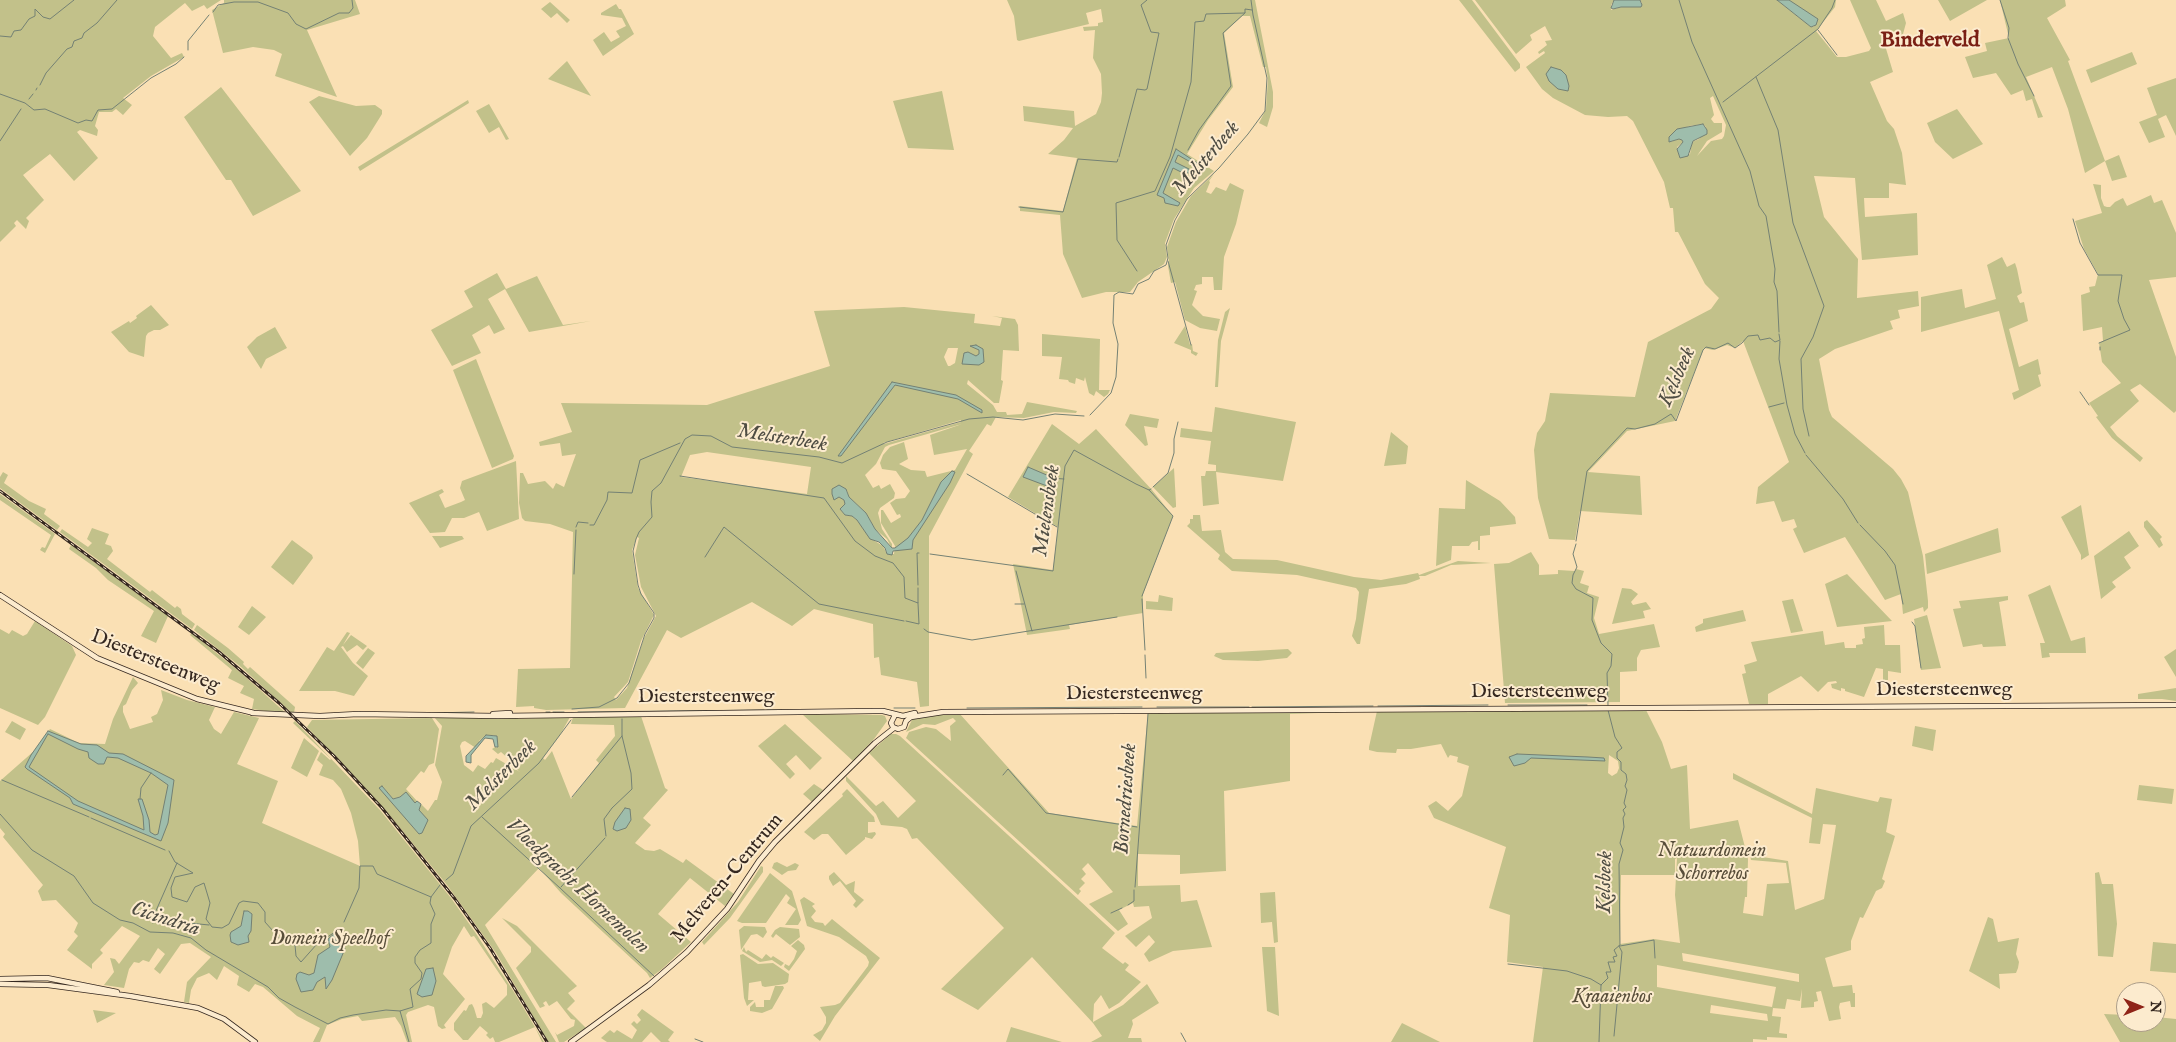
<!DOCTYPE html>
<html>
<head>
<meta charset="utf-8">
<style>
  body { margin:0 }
  #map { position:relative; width:2176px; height:1042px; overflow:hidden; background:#fae0b4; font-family:"IM FELL English",serif }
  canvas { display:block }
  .north { position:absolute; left:2116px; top:982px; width:50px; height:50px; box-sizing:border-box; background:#fcebce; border:1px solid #ac9d88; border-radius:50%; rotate:90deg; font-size:14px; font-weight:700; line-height:20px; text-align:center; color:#352820 }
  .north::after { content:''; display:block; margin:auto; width:18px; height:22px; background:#8f2418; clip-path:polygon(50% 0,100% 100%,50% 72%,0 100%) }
</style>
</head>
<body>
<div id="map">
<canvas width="2176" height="1042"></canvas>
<div class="north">N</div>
</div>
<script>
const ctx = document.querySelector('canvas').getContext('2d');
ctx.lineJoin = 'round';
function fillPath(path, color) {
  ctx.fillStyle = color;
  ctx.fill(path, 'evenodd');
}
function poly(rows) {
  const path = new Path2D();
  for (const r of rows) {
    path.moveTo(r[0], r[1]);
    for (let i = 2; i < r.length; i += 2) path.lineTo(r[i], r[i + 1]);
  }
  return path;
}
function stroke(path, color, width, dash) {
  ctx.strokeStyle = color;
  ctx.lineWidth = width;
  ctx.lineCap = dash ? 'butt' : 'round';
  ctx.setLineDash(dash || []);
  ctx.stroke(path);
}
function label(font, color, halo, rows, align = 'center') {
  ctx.font = font + ' "IM FELL English",serif';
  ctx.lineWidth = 4;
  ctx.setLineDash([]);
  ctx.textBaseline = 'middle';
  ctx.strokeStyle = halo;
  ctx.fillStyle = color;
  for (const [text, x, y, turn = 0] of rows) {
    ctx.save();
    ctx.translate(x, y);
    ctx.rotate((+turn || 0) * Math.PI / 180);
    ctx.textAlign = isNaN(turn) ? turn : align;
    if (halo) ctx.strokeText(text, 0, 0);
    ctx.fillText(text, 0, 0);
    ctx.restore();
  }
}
fillPath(poly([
  [0,0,221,0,207,9,204,5,192,11,185,3,155,27,153,36,171,58,182,53,184,57,151,76,123,98,132,105,123,115,116,109,112,112,99,112,95,126,98,130,97,136,80,130,77,132,98,158,74,181,50,154,23,175,44,200,26,218,29,221,26,229,17,220,14,223,16,226,0,242],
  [224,0,355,0,360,14,307,30,337,97,275,76,282,54,274,50,253,47,223,53,212,10,224,3],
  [1007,0,1255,0,1273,92,1273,107,1267,127,1259,123,1266,109,1268,79,1266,67,1263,67,1250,16,1242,16,1224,33,1233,87,1208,120,1187,154,1214,171,1194,188,1174,219,1165,243,1167,257,1164,264,1138,282,1130,292,1106,292,1082,298,1063,254,1060,215,1020,211,1020,206,1063,211,1077,158,1048,154,1064,140,1073,128,1024,121,1023,106,1074,111,1075,126,1096,114,1101,102,1102,93,1101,74,1093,58,1095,30,1084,31,1083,27,1098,26,1098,23,1103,22,1101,9,1086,13,1089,24,1019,41,1017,40,1014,16],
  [1459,0,1472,0,1520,64,1520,68,1515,72],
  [1475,0,1614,0,1611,5,1611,10,1621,7,1634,7,1642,3,1640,0,1777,0,1811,27,1814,27,1789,0,1836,0,1835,7,1816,31,1837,57,1846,57,1869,51,1871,48,1850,0,1876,0,1886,21,1903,13,1906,23,1903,34,1884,42,1893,72,1870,82,1887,121,1894,129,1902,153,1906,185,1889,183,1889,198,1864,198,1865,217,1917,213,1918,255,1862,260,1855,178,1814,176,1824,217,1858,259,1857,298,1918,291,1919,306,1898,310,1900,318,1890,321,1893,329,1835,349,1819,359,1829,410,1832,417,1893,469,1901,479,1908,492,1923,556,1928,601,1928,608,1924,612,1923,607,1903,614,1901,594,1885,600,1845,537,1804,553,1793,529,1797,527,1794,519,1782,522,1774,501,1756,504,1758,487,1789,462,1743,341,1735,348,1727,345,1713,350,1704,348,1675,421,1627,431,1588,472,1640,476,1642,515,1580,511,1575,540,1549,539,1538,498,1534,450,1537,433,1545,421,1550,393,1635,397,1648,342,1711,309,1719,298,1705,284,1678,232,1675,232,1673,208,1670,208,1664,182,1633,121,1627,116,1608,117,1585,115,1553,98,1542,89,1526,67,1545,53,1544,51,1539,54,1538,52,1547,45,1545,41,1552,40,1545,26,1530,35,1532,40,1516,54],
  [1713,96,1726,125,1724,136,1722,139,1711,141,1697,156,1707,141,1722,132,1722,123,1714,123,1711,119,1714,115,1710,98],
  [1703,124,1706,127,1699,139,1692,142,1690,154,1680,158,1677,147,1683,142,1682,140,1679,139,1670,142,1669,137,1689,126],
  [1938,0,1987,0,1950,21],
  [2000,0,2065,0,2066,6,2047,18,2070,60,2068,61,2105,161,2119,155,2127,177,2112,181,2105,161,2085,173,2068,109,2052,67,2026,77,2043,117,2038,118,2032,99,2026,101,2023,90,2011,95,1996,73,1973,78,1965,57,1987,51,1985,43,2009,38],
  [550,2,570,20,567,23,557,13,551,18,541,9],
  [616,4,619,9,621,9,634,34,603,56,593,40,604,32,611,42,620,37,616,31,626,26,622,18,601,15,601,13],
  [2132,52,2137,64,2091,83,2086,70],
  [567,61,589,93,591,96,548,79],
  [2176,78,2176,136,2166,115,2158,119,2165,137,2149,143,2139,122,2157,115,2147,88],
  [221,87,301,191,253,216,231,180,226,180,184,117],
  [942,91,954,150,908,148,893,101],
  [319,96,356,106,375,105,382,110,382,114,367,138,350,156,309,102],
  [468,100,469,103,360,171,358,167],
  [489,104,509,139,506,140,499,127,489,133,476,111],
  [1957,109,1983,144,1953,159,1935,142,1927,123],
  [1214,174,1209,181,1210,182,1206,192,1211,194,1216,187,1226,191,1230,183,1244,190,1236,224,1224,257,1222,290,1214,290,1213,277,1202,277,1202,284,1196,285,1194,290,1197,291,1192,305,1203,316,1220,319,1217,331,1200,328,1185,320,1175,282,1171,283,1168,266,1169,261,1167,247,1176,222,1191,196],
  [2093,184,2101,185,2101,198,2104,206,2107,207,2110,207,2115,202,2123,198,2127,206,2151,195,2154,203,2162,200,2176,233,2176,277,2149,280,2176,357,2176,411,2174,413,2140,384,2130,390,2139,401,2110,427,2117,436,2143,458,2140,462,2112,438,2096,417,2098,416,2089,403,2121,383,2102,362,2099,343,2103,341,2102,327,2083,331,2081,295,2090,292,2089,287,2095,286,2098,274,2084,249,2075,221,2102,213],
  [2002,257,2007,267,2015,263,2017,269,2022,293,2017,296,2020,303,2024,302,2028,321,2009,329,2019,367,2038,359,2041,374,2038,375,2041,386,2014,400,2012,393,2019,390,1999,311,1921,332,1921,297,1962,289,1965,308,1996,299,1987,265],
  [497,273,506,289,537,276,563,325,591,321,529,332,505,289,488,299,505,329,494,334,489,325,472,335,481,353,452,366,431,330,473,307,464,291],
  [151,305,169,325,160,330,154,330,148,333,146,336,144,357,129,352,111,332,129,321,130,323,137,318,136,316],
  [904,307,975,314,974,323,1000,326,1002,318,992,316,1015,319,1018,325,1019,351,1003,350,1001,380,1003,381,999,403,994,403,968,380,967,384,993,405,997,412,1006,412,1007,415,1022,414,1027,402,1077,411,1076,413,1054,412,1024,418,996,417,991,426,987,424,969,451,973,454,929,536,929,706,920,707,917,682,881,675,879,657,874,658,873,624,814,609,792,626,752,602,681,638,667,630,625,708,546,710,534,708,534,706,516,707,518,669,570,668,573,532,550,524,525,521,522,518,519,503,520,473,523,473,528,484,545,481,553,489,556,483,564,487,576,454,562,456,560,443,540,446,539,442,572,432,561,403,707,405,830,366,814,311],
  [948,348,958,348,955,363,950,366,948,366,944,357],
  [961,420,961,422,884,444,883,443],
  [962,424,930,435,934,455,967,449,955,470,927,477,925,471,911,470,899,464,908,459,904,442,890,447,883,455,880,463,882,469,896,471,910,491,905,498,896,499,890,503,897,515,900,514,901,517,891,523,883,510,881,510,881,523,895,546,894,554,887,554,883,546,870,538,857,520,852,516,845,515,840,509,846,504,844,500,832,490,847,491,849,497,866,513,875,529,887,539,892,549,892,544,882,529,878,513,880,508,894,498,895,493,890,484,881,489,879,485,873,488,865,475,876,464,885,447,889,445],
  [707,452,811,467,807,494,681,477,690,455],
  [637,537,639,538,635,555,641,587,656,616,644,638,627,688,616,700,614,697,628,682,641,641,654,615,638,588,632,550],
  [1230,308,1221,341,1218,387,1215,387,1218,340,1225,312],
  [1185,326,1190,345,1192,344,1193,351,1198,353,1196,356,1191,353,1191,350,1174,343],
  [275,327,287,348,266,359,261,369,247,347,257,337],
  [1042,334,1100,339,1099,390,1110,390,1108,394,1104,397,1096,391,1094,396,1089,393,1085,377,1084,381,1076,378,1075,384,1069,382,1068,380,1059,379,1062,357,1042,356],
  [476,359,514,456,513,459,492,468,453,370],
  [1215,407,1296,422,1283,481,1216,472,1219,504,1203,506,1201,476,1205,476,1206,471,1216,471,1216,465,1208,464,1211,441,1180,437,1181,428,1212,432],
  [1130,414,1159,419,1157,428,1144,426,1148,445,1145,446,1125,425],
  [1052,424,1079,444,1096,429,1152,490,1173,516,1143,594,1143,613,1069,625,1070,629,1027,635,1013,564,1053,570,1058,527,1008,497],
  [1391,432,1408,446,1406,464,1384,466],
  [516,461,519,519,487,531,479,512,464,518,452,518,445,532,430,533,409,503,442,489,444,492,439,495,445,508,461,502,465,500,460,488,462,481],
  [1174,468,1176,504,1176,507,1173,508,1153,487],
  [3,472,8,475,4,483,29,501,46,509,44,514,60,526,57,530,0,488,0,477],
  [1466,480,1500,501,1515,517,1516,524,1490,527,1490,535,1480,536,1480,550,1478,550,1478,541,1472,542,1469,546,1452,546,1451,560,1436,566,1439,508,1465,509],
  [0,494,55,534,45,553,40,550,42,547,45,548,51,535,0,500],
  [2081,505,2089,555,2081,560,2081,555,2061,517],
  [1193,515,1200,515,1202,531,1221,530,1225,552,1233,559,1277,560,1354,577,1381,580,1418,573,1419,575,1458,561,1491,563,1451,565,1425,576,1419,576,1420,579,1406,584,1369,589,1360,644,1357,644,1352,636,1356,619,1359,592,1356,588,1297,575,1232,571,1218,559,1220,555,1187,526,1190,523,1190,519,1193,519],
  [2147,520,2162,537,2160,539,2163,545,2159,548,2144,527,2144,522],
  [92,528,109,534,105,544,111,546,113,551,107,559,150,592,152,590,175,608,177,606,181,609,182,614,195,624,192,629,60,532,62,529,88,547,92,543,87,539],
  [1998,528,2001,552,1927,574,1925,554],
  [2129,531,2139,546,2124,557,2131,568,2112,582,2116,587,2101,599,2094,556],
  [432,536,462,536,464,539,440,548],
  [292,540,312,555,313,558,293,585,271,567],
  [71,545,168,616,156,643,141,636,154,611,108,580,96,568,69,549],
  [1531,552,1539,565,1539,575,1558,574,1558,570,1575,571,1576,569,1584,571,1580,583,1589,586,1587,593,1599,597,1594,618,1599,634,1654,624,1660,647,1641,650,1637,658,1637,671,1620,672,1620,702,1505,703,1494,564,1509,563],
  [1847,574,1892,621,1837,627,1825,584],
  [2050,585,2071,641,2085,637,2086,653,2049,653,2050,657,2042,658,2040,643,2045,643,2028,595],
  [1622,588,1631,589,1638,594,1631,602,1633,605,1646,602,1651,609,1643,611,1645,618,1612,624],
  [1159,595,1173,598,1172,611,1146,609,1146,601,1158,602],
  [2008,596,2008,600,1999,602,2006,646,1983,647,1982,644,1963,647,1953,609,1961,608,1959,601],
  [1793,599,1803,631,1791,633,1782,601],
  [252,606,266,617,249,635,238,627],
  [1743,610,1746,621,1696,632,1695,627,1703,623,1703,619],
  [1927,615,1941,668,1921,670,1914,619],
  [35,621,72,646,76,655,45,717,38,725,0,708,0,629,9,634,12,630,23,636,27,634],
  [197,625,228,648,244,662,243,664,248,669,250,667,295,707,294,713,293,714,241,667,194,630],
  [1884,625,1885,645,1900,645,1901,673,1888,671,1888,680,1883,680,1883,669,1876,668,1864,697,1845,691,1845,689,1841,688,1841,691,1832,688,1831,684,1837,683,1836,681,1828,682,1818,692,1801,676,1768,694,1768,704,1749,704,1742,674,1746,673,1744,665,1757,661,1751,642,1823,631,1825,645,1844,642,1845,648,1856,648,1856,645,1863,644,1862,639,1865,638,1864,627],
  [347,632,350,633,343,645,351,635,367,646,363,650,357,645,347,652,343,646,341,647,353,663,368,676,354,696,335,691,299,691,327,647,334,651],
  [192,633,241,673,287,714,252,709,254,699,240,693,244,686,228,678,232,670,190,635],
  [368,648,375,653,363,669,356,663],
  [1288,649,1292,653,1287,658,1258,661,1223,660,1214,656,1216,653],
  [2176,649,2176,677,2164,657],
  [133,677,138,683,132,690,126,704,123,706,123,712,130,729,153,722,151,717,157,714,163,700,161,690,187,700,215,707,209,720,214,729,221,734,234,712,259,718,237,764,278,781,262,823,360,866,358,841,351,813,341,789,333,780,319,775,323,765,317,760,321,752,330,760,331,759,293,723,295,721,380,810,451,898,475,932,514,992,544,1042,542,1042,535,1027,499,1042,495,1042,493,1037,490,1039,486,1035,488,1033,480,1026,468,1040,463,1040,454,1030,454,1023,464,1010,466,1011,469,1005,472,1004,474,1008,477,1018,481,1018,483,1013,482,1004,486,1002,494,1008,507,995,507,985,474,936,471,937,464,926,452,947,443,974,465,999,444,1025,446,1028,442,1029,438,1026,434,1007,428,1005,408,1012,406,1015,412,1042,407,1042,401,1026,395,1017,362,1021,358,1016,342,1019,327,1025,320,1042,313,1042,320,1028,297,1016,263,987,255,984,249,992,237,985,239,976,224,966,217,980,209,973,197,978,191,990,189,1003,184,1002,187,982,211,957,190,943,181,944,160,974,154,969,165,954,158,948,149,962,143,960,139,963,134,962,129,969,124,988,104,985,114,972,110,958,115,959,119,964,140,936,122,926,100,950,103,953,92,964,92,969,67,950,78,936,74,932,78,923,56,900,42,901,38,891,43,885,3,837,5,834,0,828,0,781,34,751,50,729,79,743,105,744,113,719],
  [2176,688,2176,701,2162,699,2138,699,2138,694],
  [1347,710,1347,712,1290,714,1290,781,1224,791,1226,871,1180,874,1180,855,1138,854,1138,886,1180,885,1181,902,1197,900,1212,947,1173,951,1149,962,1144,954,1155,942,1149,935,1136,947,1125,936,1152,918,1149,906,1134,907,1133,903,1119,910,1128,924,1118,931,1089,904,1113,892,1088,863,1082,869,1086,874,1081,879,1085,883,1079,889,1081,891,1078,895,906,738,909,732,926,727,936,729,951,741,950,726,956,721,953,718,935,725,923,724,906,732,913,718,933,714,959,713,1049,813,1137,826,1148,713],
  [1646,710,1662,742,1671,769,1687,765,1690,829,1738,820,1748,859,1747,897,1745,897,1743,913,1763,916,1767,884,1789,883,1786,863,1751,860,1750,855,1788,861,1795,910,1824,899,1836,825,1823,824,1820,844,1809,843,1812,818,1733,779,1733,773,1812,814,1816,788,1878,802,1880,797,1892,799,1886,832,1895,836,1882,879,1885,881,1882,888,1876,891,1863,918,1860,917,1851,941,1851,950,1825,958,1833,987,1852,985,1853,993,1855,993,1855,1007,1851,1007,1850,1001,1840,1003,1839,1007,1841,1019,1829,1021,1821,991,1816,992,1818,1001,1814,1002,1814,1007,1801,1008,1802,989,1800,1001,1787,999,1785,1009,1773,1008,1772,1016,1781,1017,1779,1033,1787,1034,1787,1038,1767,1037,1767,1040,1753,1039,1753,1042,1533,1042,1543,967,1507,962,1510,915,1489,908,1506,847,1434,818,1428,806,1436,801,1448,811,1462,796,1469,766,1457,762,1458,757,1450,755,1448,758,1441,744,1411,749,1397,749,1396,753,1377,752,1369,750,1369,747,1377,711],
  [1609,755,1618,761,1619,768,1617,773,1612,776,1608,773],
  [1677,858,1675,895,1680,943,1654,939,1620,944,1621,875,1675,875,1675,859],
  [1682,953,1799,974,1799,982,1683,961],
  [1657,965,1776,987,1772,1007,1657,987],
  [1711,1005,1767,1014,1768,1021,1710,1013],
  [802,714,882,715,885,716,887,721,874,739,853,761],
  [641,716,665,788,668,790,643,818,651,825,635,843,645,850,654,851,660,849,683,863,686,859,734,894,725,906,690,878,658,914,691,942,662,969,650,978,647,973,561,893,539,868,485,925,556,1042,548,1042,496,953,447,885,391,817,307,727,312,720,432,718,439,729,434,763,429,765,424,773,421,771,406,789,417,801,415,803,400,797,393,799,382,786,419,834,419,807,421,804,428,811,435,800,437,800,442,782,435,765,442,726,434,717,517,717,518,719,570,717,560,735,543,758,545,760,552,751,571,799,599,763,596,760,615,736,614,725,571,724,573,717],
  [486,735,494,735,497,748,495,747,492,749,498,754,501,752,511,761,509,764,520,772,496,758,493,763,491,762,485,769,478,765,473,772,464,765,460,746,462,742,465,741,476,748,480,742,479,741],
  [12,721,26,729,20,740,5,732],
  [785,724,822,758,810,770,796,755,786,764,795,774,790,779,758,746],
  [1915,726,1936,730,1933,751,1912,746],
  [891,734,896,734,900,736,1115,933,1102,948,1123,964,1125,962,1129,965,1125,970,1141,982,1119,1003,1109,1009,1101,995,1094,1004,1093,1022,1123,1005,1147,984,1159,1003,1132,1020,1133,1024,1128,1038,1141,1038,1142,1042,1091,1042,1102,1036,1093,1023,1032,957,978,1010,941,989,1004,928,917,838,912,839,907,829,902,827,881,825,876,814,846,781,846,776,876,806,883,801,898,818,916,801,869,753],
  [304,738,319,751,307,777,291,768],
  [814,784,823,790,812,802,803,794],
  [2139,785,2174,789,2172,804,2137,800],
  [847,789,874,817,875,822,868,822,868,833,875,832,876,834,872,839,865,837,865,839,846,855,828,834,822,834,814,840,804,832,843,796,842,794],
  [777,862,787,867,795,863,799,865,796,870,788,871,782,875,772,868,774,863],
  [761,866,763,867,763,872,730,918,704,945,702,942,738,902],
  [834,872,846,885,855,881,854,892,864,900,856,908,853,905,856,901,840,881,833,886,829,879,829,876],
  [2099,872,2102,884,2113,884,2117,924,2113,957,2098,956,2095,873],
  [770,873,792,891,801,920,798,925,785,925,796,909,787,903,790,898,786,894,766,923,742,923,737,921],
  [1275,892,1278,942,1274,943,1272,922,1261,923,1260,893],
  [804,897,815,904,812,906,816,911,811,917,815,922,823,923,825,926,832,919,880,958,835,1016,820,1041,813,1035,822,1030,826,1023,826,1017,820,1007,835,1005,840,1003,868,966,869,962,866,956,839,937,807,926,800,900],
  [1988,917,1993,919,1998,942,2019,938,2016,954,2019,962,2018,968,2016,973,1999,974,2000,989,1969,971],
  [502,918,517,926,577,986,568,993,575,1001,567,1009,586,1028,564,1042,559,1042,555,1032,557,1035,574,1026,575,1020,571,1019,557,1001,549,1006,546,1001,543,1003,545,1006,540,1008,516,968,531,952,531,947],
  [744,926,765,927,767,932,763,938,757,934,751,935,741,950,739,930],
  [780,927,799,929,800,937,790,945,776,934,773,938,771,936,775,930],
  [798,940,804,945,805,949,789,971,784,967,785,964,789,966,794,959,797,951,791,946],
  [2153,942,2176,944,2176,973,2150,971],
  [744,947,746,952,748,950,762,959,766,954,771,958,773,956,784,963,781,966,772,960,760,962,742,951],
  [1262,947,1275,947,1279,1016,1267,1011],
  [743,954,758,964,773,963,789,974,788,982,785,984,765,987,762,986,761,981,749,983,748,1000,754,1000,747,1006,744,998,740,955],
  [775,986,783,986,784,988,772,1009,762,1013,750,1011,750,1007,755,1002,756,1007,764,1007,764,1000,770,1000],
  [642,1009,674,1032,668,1040,670,1042,661,1042,651,1032,642,1042,607,1042,601,1038,610,1030,614,1033,617,1030,632,1039,637,1030,631,1024,634,1021,637,1024,641,1020,637,1015],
  [93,1010,116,1013,97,1023],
  [2104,1014,2126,1015,2126,1022,2156,1022,2156,1017,2176,1019,2176,1042,2120,1042],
  [1402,1023,1440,1042,1391,1042],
  [1011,1027,1062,1042,1006,1042]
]), '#c2c18a');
const water = poly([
  [1614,0,1640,0,1642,5,1641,7,1621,7,1613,9,1611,8,1614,0],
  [1777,0,1789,0,1818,19,1816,25,1811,27,1777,0],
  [1551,67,1561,70,1566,75,1569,86,1568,91,1558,89,1549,81,1546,74,1551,67],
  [1703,124,1707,130,1707,134,1693,141,1688,156,1680,158,1677,149,1683,142,1682,140,1679,139,1669,142,1669,137,1677,129,1703,124],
  [1176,149,1205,168,1203,169,1178,155,1175,162,1189,169,1189,173,1183,173,1173,168,1163,193,1180,203,1178,206,1165,203,1164,198,1157,195,1176,149],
  [976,345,983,349,984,362,979,365,962,364,964,353,968,352,976,356,979,354,979,350,970,346,976,345],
  [892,382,956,395,982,410,982,413,958,399,895,385,841,456,838,456,892,382],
  [1028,467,1049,476,1047,486,1023,477,1028,467],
  [952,471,955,472,950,483,913,540,912,549,893,551,892,555,887,554,885,548,879,542,870,539,857,520,852,516,845,515,840,509,845,504,844,500,839,497,834,500,832,494,832,489,839,485,846,489,849,497,866,513,875,529,892,548,895,548,908,538,922,520,941,482,952,471],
  [48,731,81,744,97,745,109,753,123,754,174,780,168,823,161,841,73,804,70,798,27,769,25,767,31,755,48,731],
  [48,734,78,749,88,752,89,758,98,764,104,764,107,757,118,758,151,773,168,785,158,834,155,835,150,832,149,820,142,799,138,799,143,816,144,830,78,801,29,767,48,734],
  [486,735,497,736,498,747,495,747,493,739,485,738,471,755,471,763,466,762,466,756,486,735],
  [1517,754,1588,757,1604,758,1605,761,1531,758,1525,763,1514,766,1509,757,1517,754],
  [382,786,393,799,400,797,406,792,415,803,417,801,421,804,419,810,428,820,422,833,419,834,379,788,382,786],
  [625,808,630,809,631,820,626,828,617,831,613,829,615,822,625,808],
  [244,911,248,911,252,914,251,931,248,936,249,942,238,945,231,942,230,935,231,932,241,926,244,911],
  [335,933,336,940,345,948,344,951,332,980,326,989,325,977,317,982,313,990,301,992,296,979,297,974,300,972,309,975,314,973,318,955,330,947,328,939,335,933],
  [433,968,436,981,432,995,422,997,417,994,426,969,433,968]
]);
fillPath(water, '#9ebdac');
stroke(water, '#748174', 1);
stroke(poly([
  [1679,0,1692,42,1750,171,1759,206,1766,216,1775,269,1774,282,1777,291,1779,332],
  [2000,0,2009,28,2008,38,2018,64,2034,96],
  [213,12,218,5,234,2,258,2,288,13,296,24,306,29,339,13,349,13,353,8,352,0],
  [1818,30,1837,55],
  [0,36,11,37,14,31,21,30,29,19,35,16,35,9,43,17,50,19,74,0],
  [188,50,188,41,209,15],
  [1756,77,1778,130,1793,223,1824,306,1813,337,1801,359,1803,409,1809,436],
  [40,85,46,73,67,49,72,47,74,41,82,38,84,33,97,23,117,0],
  [36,90,37,88],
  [0,94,25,103,34,110,45,109,78,123,86,120,92,121,98,110,112,109,151,78,176,64,184,57],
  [29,99,33,94],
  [1723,102,1818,29,1832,8,1835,0],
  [0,141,21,109],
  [1188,150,1199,130,1231,86,1223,33,1245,13],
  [1119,157,1137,89,1145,90,1147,89,1159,33,1151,32,1141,5,1147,0],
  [1019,207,1063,212,1078,159,1117,162,1118,159],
  [2073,219,2080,243,2098,275,2122,275,2118,301,2124,319,2130,330,2099,343],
  [1168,261,1191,345],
  [1137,271,1117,240,1116,203,1155,191,1170,157,1191,82,1195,22,1204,21,1206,14,1245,13,1245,9,1252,10],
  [1780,341,1779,359,1787,405,1795,434,1805,453],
  [2100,347,2100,350],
  [2080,392,2089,405],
  [1769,407,1784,403],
  [1090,415,1111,393,1116,377,1118,344,1113,323,1114,295,1119,292,1133,294,1138,284,1149,279,1154,271,1166,265,1168,258,1166,245,1175,220,1187,199,1219,168,1248,134,1265,111,1267,78,1253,15,1251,0],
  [1806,455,1843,499,1858,523],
  [967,474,1057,527],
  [680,476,824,498,855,541,875,556,893,563,904,577,905,598,918,603,918,588],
  [1050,478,1064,479],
  [1153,487,1168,473,1174,453,1174,439,1178,422],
  [590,525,594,525,607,500,608,492,632,493,640,460,680,443],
  [1860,525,1885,551,1895,565,1903,604],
  [576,527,578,522,588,523],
  [1576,541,1587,471,1627,428,1635,429,1655,424,1671,414,1676,421,1703,350,1706,347,1715,349,1728,343,1735,348,1742,343,1748,336,1758,335,1760,340,1770,338,1775,342,1780,340,1779,334],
  [1576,544,1573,554,1577,567,1573,575,1572,583,1576,589,1593,598,1592,620,1601,643,1612,654,1611,666,1607,673,1608,705],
  [930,554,1053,571,1065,466,1074,450,1136,484,1149,490,1151,489],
  [705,557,724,527,819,604,904,621],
  [1016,571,1032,631],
  [574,574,576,530],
  [918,585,917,553,919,553],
  [1142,596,1173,516,1149,490],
  [1142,599,1145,650],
  [1015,604,1024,604],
  [906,621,919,624,918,603],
  [1912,622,1915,626,1921,668],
  [924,629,928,632,972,640,1117,617],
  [1145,655,1146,678],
  [1508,705,1587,705],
  [1378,706,1488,705],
  [1157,707,1249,707],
  [1252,707,1373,706],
  [894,708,915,708],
  [967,708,1142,707],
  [572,709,599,707,617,698,629,683,645,634,654,618,654,613,641,594,638,585,633,551,636,539,639,532,652,517,651,502,652,491,661,483,685,439,692,435,711,436,732,447,819,457,842,463,887,442,969,419,993,417,1023,420,1055,414,1084,416],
  [767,710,805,710],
  [546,712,550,712],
  [553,712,564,712],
  [578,712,764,710],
  [432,713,474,712],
  [1003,775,1008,769,1046,813,1137,827],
  [2,780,89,817],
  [572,797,622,736],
  [140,799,141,788,151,773],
  [0,814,32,850,74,876,93,903,120,920,133,923,150,932,173,933,191,938,206,950,268,987,279,998,295,1007,328,1024,340,1018,353,1015,386,1010,400,1011],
  [482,817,560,888,654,976],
  [91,818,165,850],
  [606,836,604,819,612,808,632,789,631,773,622,736,622,719],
  [169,851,175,862,193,873,175,877,171,888,172,897,187,902,195,887,204,883,210,903,206,919,212,927,222,928,229,924,239,903,243,901,258,903,265,912,265,922,281,940,295,945,296,956,301,962,317,944,335,932],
  [446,880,453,874,471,826,539,763,571,720],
  [561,887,605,838],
  [1135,887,1148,714],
  [1128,905,1134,901,1134,890],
  [155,913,177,863],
  [1111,913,1122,908],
  [344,922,359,888,360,866,373,866,377,874,431,897],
  [153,923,159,918,175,920],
  [189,923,209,925],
  [1620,946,1654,940,1655,958],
  [1508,964,1567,971,1591,979,1601,985],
  [1181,1033,1186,1042],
  [1614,1036,1622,952,1619,946],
  [695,1039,703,1042],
  [409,1042,400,1011,413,1007,410,989,421,979,422,973,415,963,415,957,420,950,431,943,431,924,435,914,430,903,431,897,440,885],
  [1599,1042,1601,985,1608,978,1606,972,1611,972,1608,962,1615,962,1613,957,1617,956,1614,950,1620,945,1619,864,1623,850,1620,843,1624,827,1623,818,1625,814,1623,810,1626,807,1624,803,1627,790,1625,786,1627,780,1626,774,1621,770,1621,762,1617,758,1617,752,1622,748,1615,737,1608,710]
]), '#748174', 1);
const secondary = poly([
  [0,595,97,658,197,699,254,713],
  [252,713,320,716,358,714,498,716,874,711,883,711,903,716,915,713],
  [493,714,510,713],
  [895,715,891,723,893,727,898,729,904,727,906,721,911,717,943,712,2176,705],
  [0,979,47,978,117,992],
  [0,984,48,985,130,996,198,1008,224,1019,255,1042],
  [571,1042,649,985,687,952,727,909,759,861,775,842,875,743,894,728]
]);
stroke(secondary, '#352820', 6);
stroke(secondary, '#fcebce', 4.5);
const rail = poly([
  [0,491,219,652,279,703,334,756,382,808,455,899,490,948,547,1042]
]);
stroke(rail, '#352820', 3);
stroke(rail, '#fcebce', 1, [4]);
label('20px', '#352820', '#fcebce', [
  ["Diestersteenweg",155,662,22],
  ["Diestersteenweg",1944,691],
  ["Diestersteenweg",1539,693],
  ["Diestersteenweg",1134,695],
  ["Diestersteenweg",706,698],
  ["Melveren-Centrum",728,879,-50]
]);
label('italic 20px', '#584e3a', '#fcebce', [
  ["Natuurdomein",1712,852],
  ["Schorrebos",1712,875],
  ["Domein Speelhof",330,940],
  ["Kraaienbos",1612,998]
]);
label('italic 21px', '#4f4d43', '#fcebce', [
  ["Melsterbeek",1207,159,-49],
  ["Kelsbeek",1678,377,-66],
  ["Melsterbeek",782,439,9],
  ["Mielensbeek",1048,511,-82],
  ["Melsterbeek",502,776,-45],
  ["Bornedriesbeek",1127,799,-86],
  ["Kelsbeek",1606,882,-89],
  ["Vloedgracht Hornemolen",577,887,43],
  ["Cicindria",165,920,18]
]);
label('bold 22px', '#7a1f14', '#fcebce', [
  ["Binderveld",1930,41]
]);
</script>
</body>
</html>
